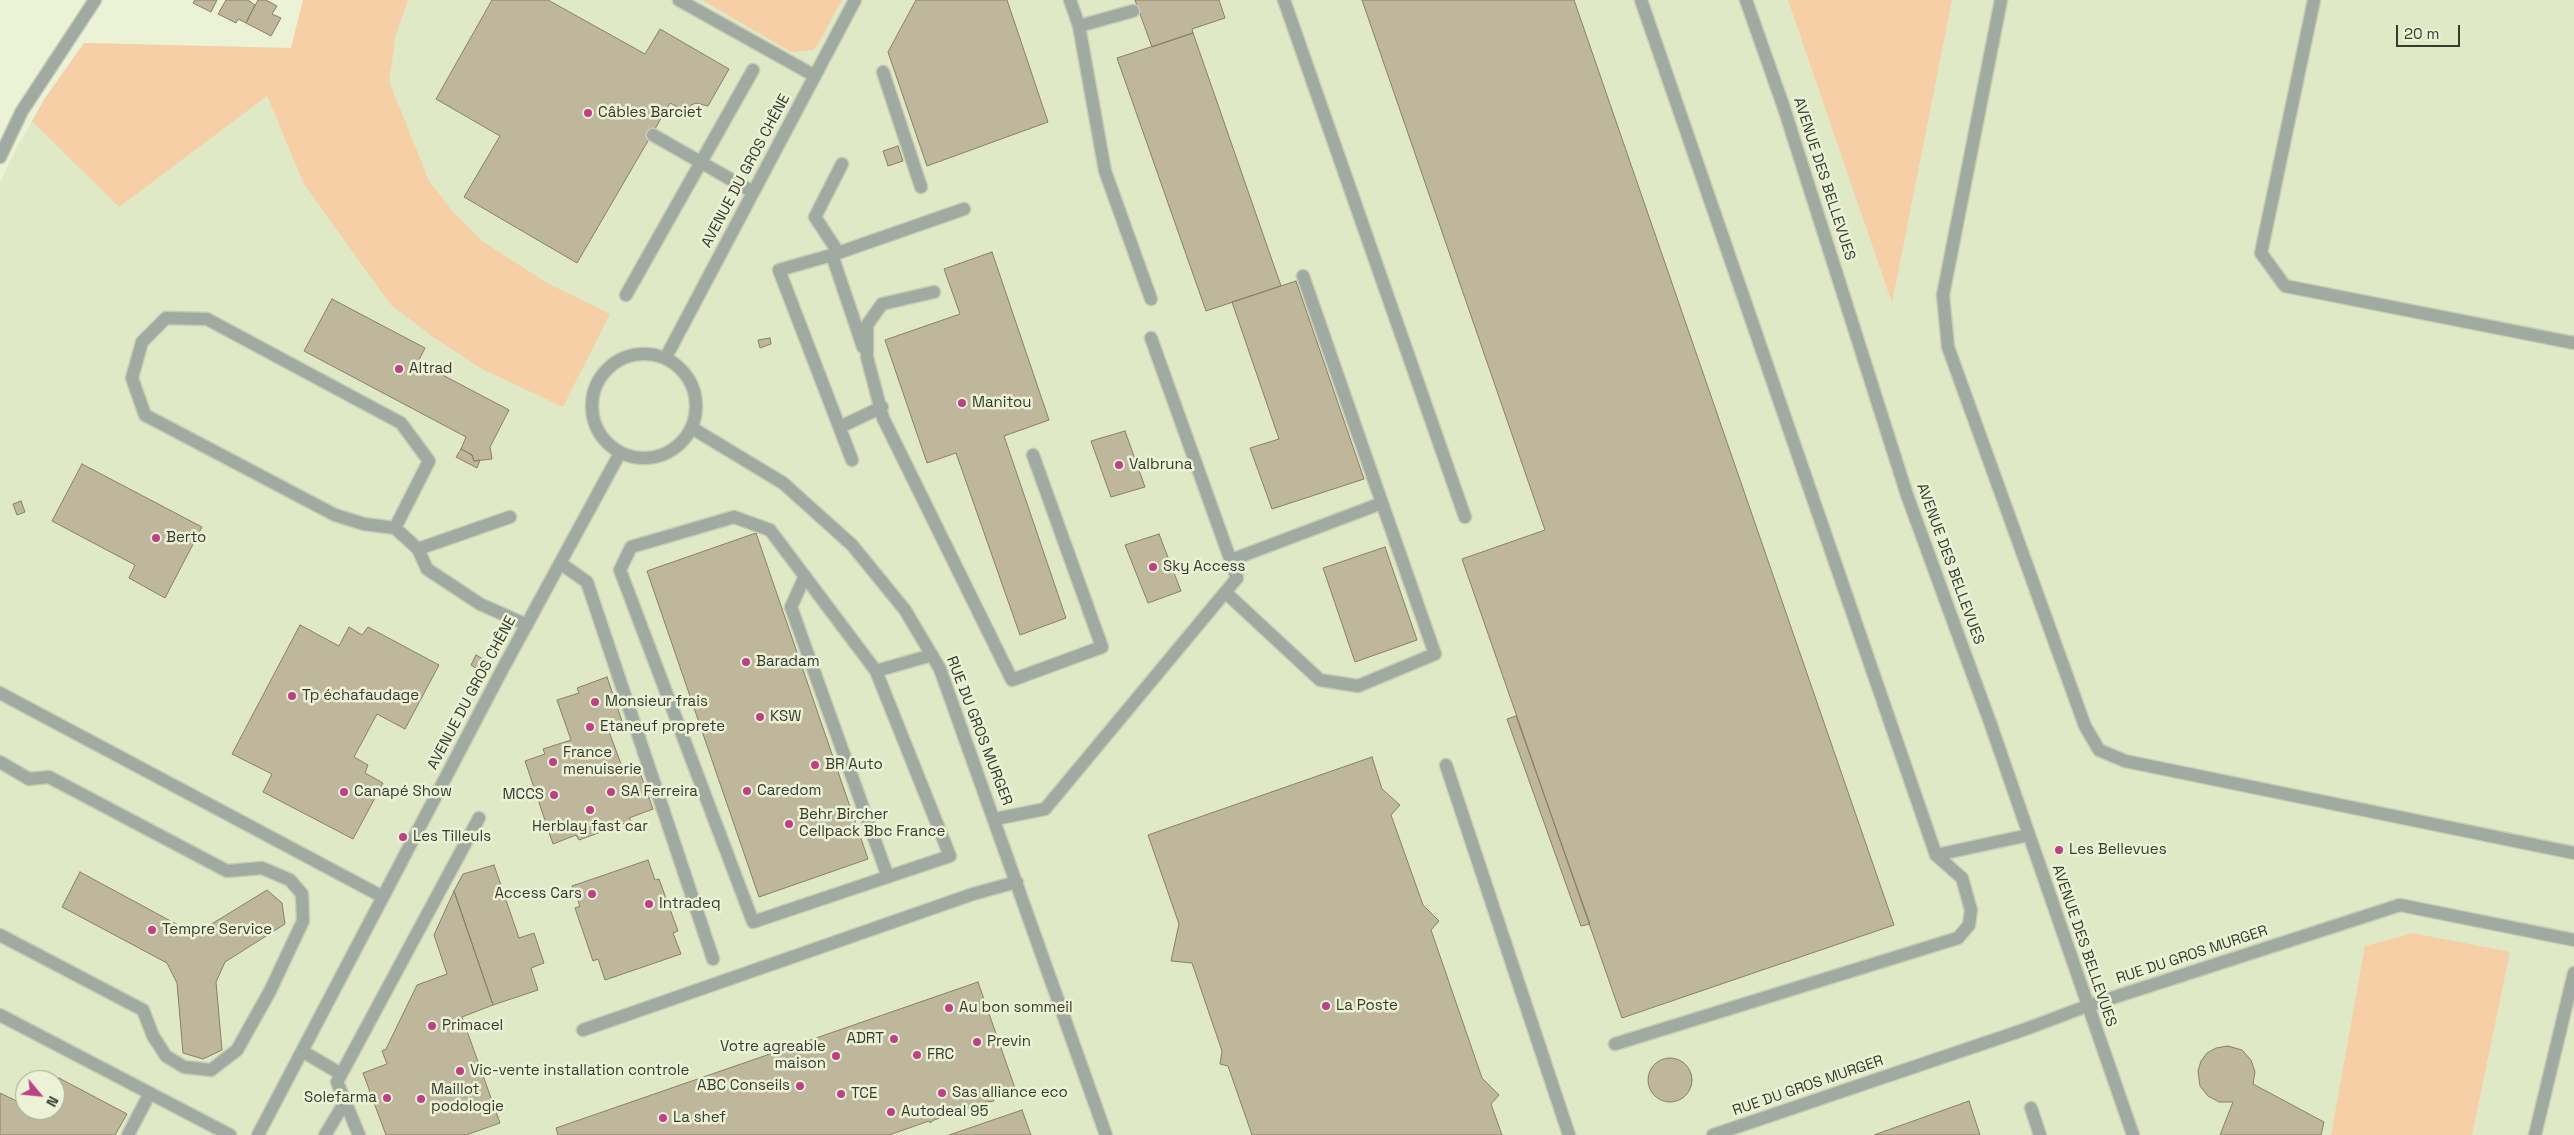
<!DOCTYPE html>
<html>
<head>
<meta charset="utf-8">
<style>
  body { margin:0 }
  #map { position:relative; width:2574px; height:1135px; overflow:hidden; background:#ebf2d6; font-family:"Space Grotesk",sans-serif }
  canvas { display:block }
  .north { position:absolute; left:15px; top:1070px; width:50px; height:50px; box-sizing:border-box; background:#ebf2d6; border:1px solid #a3a893; border-radius:50%; rotate:118deg; font-size:14px; font-weight:700; line-height:20px; text-align:center; color:#383a2f }
  .north::after { content:''; display:block; margin:auto; width:18px; height:22px; background:#c03f87; clip-path:polygon(50% 0,100% 100%,50% 72%,0 100%) }
  .scale { position:absolute; left:2396px; top:25px; width:64px; height:22px; box-sizing:border-box; border:2px solid #383a2f; border-top:0; padding-left:6px; font-size:15px; line-height:18px; white-space:nowrap; color:#383a2f; -webkit-text-stroke:4px #ebf2d6; paint-order:stroke }
</style>
</head>
<body>
<div id="map">
<canvas width="2574" height="1135"></canvas>
<div class="north">N</div>
<div class="scale">20 m</div>
</div>
<script>
const ctx = document.querySelector('canvas').getContext('2d');
ctx.lineJoin = 'round';
function fillPath(path, color) {
  ctx.fillStyle = color;
  ctx.fill(path, 'evenodd');
}
function poly(rows) {
  const path = new Path2D();
  for (const r of rows) {
    if (r.length === 3) {
      path.moveTo(r[0] + r[2], r[1]);
      path.arc(r[0], r[1], r[2], 0, 2 * Math.PI);
      continue;
    }
    path.moveTo(r[0], r[1]);
    for (let i = 2; i < r.length; i += 2) path.lineTo(r[i], r[i + 1]);
  }
  return path;
}
function stroke(path, color, width, dash) {
  ctx.strokeStyle = color;
  ctx.lineWidth = width;
  ctx.lineCap = dash ? 'butt' : 'round';
  ctx.setLineDash(dash || []);
  ctx.stroke(path);
}
function label(font, color, halo, rows, align = 'center') {
  ctx.font = font + ' "Space Grotesk",sans-serif';
  ctx.lineWidth = 5;
  ctx.setLineDash([]);
  ctx.textBaseline = 'middle';
  ctx.strokeStyle = halo;
  ctx.fillStyle = color;
  for (const [text, x, y, turn = 0] of rows) {
    ctx.save();
    ctx.translate(x, y);
    ctx.rotate((+turn || 0) * Math.PI / 180);
    ctx.textAlign = isNaN(turn) ? turn : align;
    if (halo) ctx.strokeText(text, 0, 0);
    ctx.fillText(text, 0, 0);
    ctx.restore();
  }
}
fillPath(poly([
  [303,0,2574,0,2574,1135,0,1135,0,183,16,149,45,98,84,43,291,48],
  [25,1080,55,1080,55,1110,25,1110]
]), '#e0e9c5');
fillPath(poly([
  [303,0,408,0,396,34,389,81,429,181,453,212,482,241,547,283,610,314,563,407,484,370,436,339,391,305,304,184,267,96,119,207,32,121,45,98,84,43,291,48],
  [702,0,842,0,817,46,813,50,791,52],
  [1788,0,1952,0,1892,303],
  [2413,933,2510,952,2472,1135,2331,1135,2365,946]
]), '#f6cfa6');
const building = poly([
  [195,0,217,0,211,12,193,3,195,0],
  [226,0,248,0,255,5,246,23,238,19,236,23,218,14,226,0],
  [258,0,266,0,277,6,272,14,281,18,271,36,246,23,258,0],
  [492,0,548,0,645,54,660,29,729,69,708,106,696,103,691,105,687,112,670,103,577,263,464,197,500,136,436,99,492,0],
  [916,0,1007,0,1048,122,927,166,888,52,916,0],
  [1135,0,1219,0,1225,18,1192,29,1193,33,1152,47,1135,0],
  [1362,0,1574,0,1894,925,1622,1018,1462,559,1545,530,1362,0],
  [1193,33,1281,286,1206,311,1117,58,1193,33],
  [898,146,903,161,888,166,883,151,898,146],
  [992,252,1049,420,1004,436,1066,618,1020,635,956,453,927,463,885,340,960,314,944,269,992,252],
  [1296,281,1364,479,1272,509,1250,448,1279,439,1232,302,1296,281],
  [332,299,425,348,418,362,509,410,490,447,492,459,474,461,472,455,461,449,466,437,304,351,332,299],
  [770,338,771,344,760,348,758,340,770,338],
  [1125,431,1145,487,1111,497,1091,441,1125,431],
  [461,449,472,455,474,461,480,460,477,468,456,457,461,449],
  [82,464,202,527,165,598,129,578,135,565,52,521,82,464],
  [21,501,25,512,17,515,13,504,21,501],
  [756,533,868,859,759,897,647,571,756,533],
  [1159,534,1181,591,1148,603,1125,545,1159,534],
  [1385,547,1417,640,1355,662,1323,568,1385,547],
  [300,625,339,646,349,627,362,635,368,627,439,665,405,729,377,714,354,757,368,765,365,773,383,783,353,839,263,792,272,774,232,754,300,625],
  [476,655,483,659,477,669,471,665,476,655],
  [607,677,623,724,608,729,624,772,638,767,653,809,629,818,631,821,579,840,576,835,553,844,525,761,545,754,543,749,571,740,557,700,579,693,577,688,607,677],
  [1516,716,1590,924,1581,926,1507,719,1516,716],
  [1372,757,1382,789,1400,805,1391,815,1423,905,1439,921,1431,930,1482,1078,1499,1095,1491,1104,1502,1135,1252,1135,1228,1066,1220,1064,1222,1051,1192,963,1171,961,1179,924,1148,835,1372,757],
  [648,860,655,880,659,879,678,931,673,933,681,954,605,980,598,959,593,961,575,908,580,906,572,886,648,860],
  [494,865,519,938,534,933,544,963,531,968,538,990,493,1005,454,891,463,874,494,865],
  [80,872,178,925,184,932,205,928,267,890,282,903,285,924,225,962,216,982,222,1050,203,1059,183,1053,177,983,167,963,62,907,80,872],
  [454,891,493,1005,462,1017,500,1123,466,1135,386,1135,363,1073,387,1064,382,1051,386,1049,417,985,447,974,434,935,454,891],
  [978,982,1016,1091,993,1099,994,1101,987,1102,934,1120,930,1123,929,1121,889,1135,558,1135,556,1128,978,982],
  [2228,1046,2242,1050,2251,1060,2255,1072,2253,1084,2324,1122,2321,1135,2220,1135,2233,1102,2219,1102,2208,1096,2200,1086,2198,1071,2201,1061,2207,1053,2216,1048,2228,1046],
  [1670,1080,22],
  [59,1078,127,1114,115,1135,0,1135,0,1093,25,1105,25,1110,55,1110,55,1085,59,1078],
  [1969,1101,1980,1135,1874,1135,1969,1101],
  [1022,1110,1031,1135,949,1135,1022,1110]
]);
fillPath(building, '#bfb79c');
stroke(building, '#898167', 1);
const minor = poly([
  [679,0,815,76],
  [1070,0,1079,26,1105,171,1151,299],
  [1284,0,1465,517],
  [1746,0,1784,108,1907,495,1991,725,2133,1135],
  [2001,0,1943,295,1948,347,2085,726,2099,750,2125,761,2574,853],
  [2314,0,2261,253,2285,286,2574,343],
  [1079,26,1133,11],
  [883,72,921,187],
  [653,135,753,192],
  [0,157,22,111,95,0],
  [838,252,815,217,842,164],
  [832,255,863,347],
  [934,292,882,304,867,325,867,357,883,418,1012,680,1102,647,1033,455],
  [626,295,753,70],
  [644,406,52],
  [666,357,855,0],
  [840,427,882,407],
  [692,428,783,483,852,545,905,610,940,669,1106,1135],
  [852,460,779,270,832,255,964,209],
  [510,517,418,549,427,569,480,604,527,625],
  [395,528,364,524,335,515,145,415,132,378,142,342,166,318,207,319,401,423,429,461,395,528,418,549],
  [1231,560,1382,503,1303,276],
  [560,563,587,582,713,959],
  [805,576,791,607,888,877],
  [1225,592,1320,680,1358,686,1435,654,1382,503],
  [876,671,770,530,734,517,631,547,620,570,753,922,950,856,876,671,932,655],
  [0,693,383,897],
  [0,762,29,779,49,777,227,871,262,868,290,880,302,894,303,921,270,991,237,1050,211,1070,184,1067,166,1056,153,1036,143,1010,0,935],
  [1446,765,1569,1135],
  [995,819,1045,809,1237,578,1151,338],
  [1936,855,2029,835],
  [0,1015,230,1135],
  [583,1030,973,894,1017,882],
  [1615,1044,1958,938,1969,925,1971,910,1962,878,1936,855,1641,0],
  [302,1051,341,1074],
  [2031,1108,2040,1135],
  [128,1135,150,1093],
  [258,1135,502,670,620,453],
  [325,1135,345,1102],
  [359,1135,337,1082,479,818],
  [1713,1135,2026,1029,2087,1006,2400,905,2574,940],
  [2535,1135,2574,973]
]);
stroke(minor, '#c7cdb5', 15);
stroke(minor, '#a1aaa0', 12);
for (const [x, y, r, color] of [
  [588,113,5,"#c03f87"],
  [399,369,5,"#c03f87"],
  [962,403,5,"#c03f87"],
  [1119,465,5,"#c03f87"],
  [156,538,5,"#c03f87"],
  [1153,567,5,"#c03f87"],
  [746,662,5,"#c03f87"],
  [292,696,5,"#c03f87"],
  [595,702,5,"#c03f87"],
  [760,717,5,"#c03f87"],
  [590,727,5,"#c03f87"],
  [553,762,5,"#c03f87"],
  [815,765,5,"#c03f87"],
  [747,791,5,"#c03f87"],
  [344,792,5,"#c03f87"],
  [611,792,5,"#c03f87"],
  [554,795,5,"#c03f87"],
  [590,810,5,"#c03f87"],
  [789,824,5,"#c03f87"],
  [403,837,5,"#c03f87"],
  [2059,850,5,"#c03f87"],
  [592,894,5,"#c03f87"],
  [649,904,5,"#c03f87"],
  [152,930,5,"#c03f87"],
  [1326,1006,5,"#c03f87"],
  [949,1008,5,"#c03f87"],
  [432,1026,5,"#c03f87"],
  [894,1039,5,"#c03f87"],
  [977,1042,5,"#c03f87"],
  [917,1055,5,"#c03f87"],
  [836,1056,5,"#c03f87"],
  [460,1071,5,"#c03f87"],
  [800,1086,5,"#c03f87"],
  [942,1093,5,"#c03f87"],
  [841,1094,5,"#c03f87"],
  [387,1098,5,"#c03f87"],
  [421,1099,5,"#c03f87"],
  [891,1112,5,"#c03f87"],
  [663,1118,5,"#c03f87"]
]) {
  const dot = new Path2D();
  dot.arc(x, y, r, 0, 2 * Math.PI);
  ctx.fillStyle = color;
  ctx.fill(dot);
  stroke(dot, '#ebf2d6', 2);
}
label('15px', '#383a2f', '#ebf2d6', [
  ["Câbles Barciet",598,113],
  ["Altrad",409,369],
  ["Manitou",972,403],
  ["Valbruna",1129,465],
  ["Berto",166,538],
  ["Sky Access",1163,567],
  ["Baradam",756,662],
  ["Tp échafaudage",302,696],
  ["Monsieur frais",605,702],
  ["KSW",770,717],
  ["Etaneuf proprete",600,727],
  ["France",563,753],
  ["menuiserie",563,770],
  ["BR Auto",825,765],
  ["Caredom",757,791],
  ["Canapé Show",354,792],
  ["SA Ferreira",621,792],
  ["MCCS",544,795,"right"],
  ["Behr Bircher",799,815],
  ["Cellpack Bbc France",799,832],
  ["Herblay fast car",590,827,"center"],
  ["Les Tilleuls",413,837],
  ["Les Bellevues",2069,850],
  ["Access Cars",582,894,"right"],
  ["Intradeq",659,904],
  ["Tempre Service",162,930],
  ["La Poste",1336,1006],
  ["Au bon sommeil",959,1008],
  ["Primacel",442,1026],
  ["ADRT",884,1039,"right"],
  ["Previn",987,1042],
  ["Votre agreable",826,1047,"right"],
  ["maison",826,1064,"right"],
  ["FRC",927,1055],
  ["Vic-vente installation controle",470,1071],
  ["ABC Conseils",790,1086,"right"],
  ["Maillot",431,1090],
  ["podologie",431,1107],
  ["Sas alliance eco",952,1093],
  ["TCE",851,1094],
  ["Solefarma",377,1098,"right"],
  ["Autodeal 95",901,1112],
  ["La shef",673,1118]
], 'left');
label('15px', '#383a2f', '#ebf2d6', [
  ["AVENUE DU GROS CHÊNE",746,171,-62],
  ["AVENUE DES BELLEVUES",1824,179,72],
  ["AVENUE DES BELLEVUES",1950,564,70],
  ["AVENUE DU GROS CHÊNE",472,693,-62],
  ["RUE DU GROS MURGER",979,731,69],
  ["AVENUE DES BELLEVUES",2084,946,71],
  ["RUE DU GROS MURGER",2192,955,-18],
  ["RUE DU GROS MURGER",1808,1086,-19]
]);
</script>
</body>
</html>
